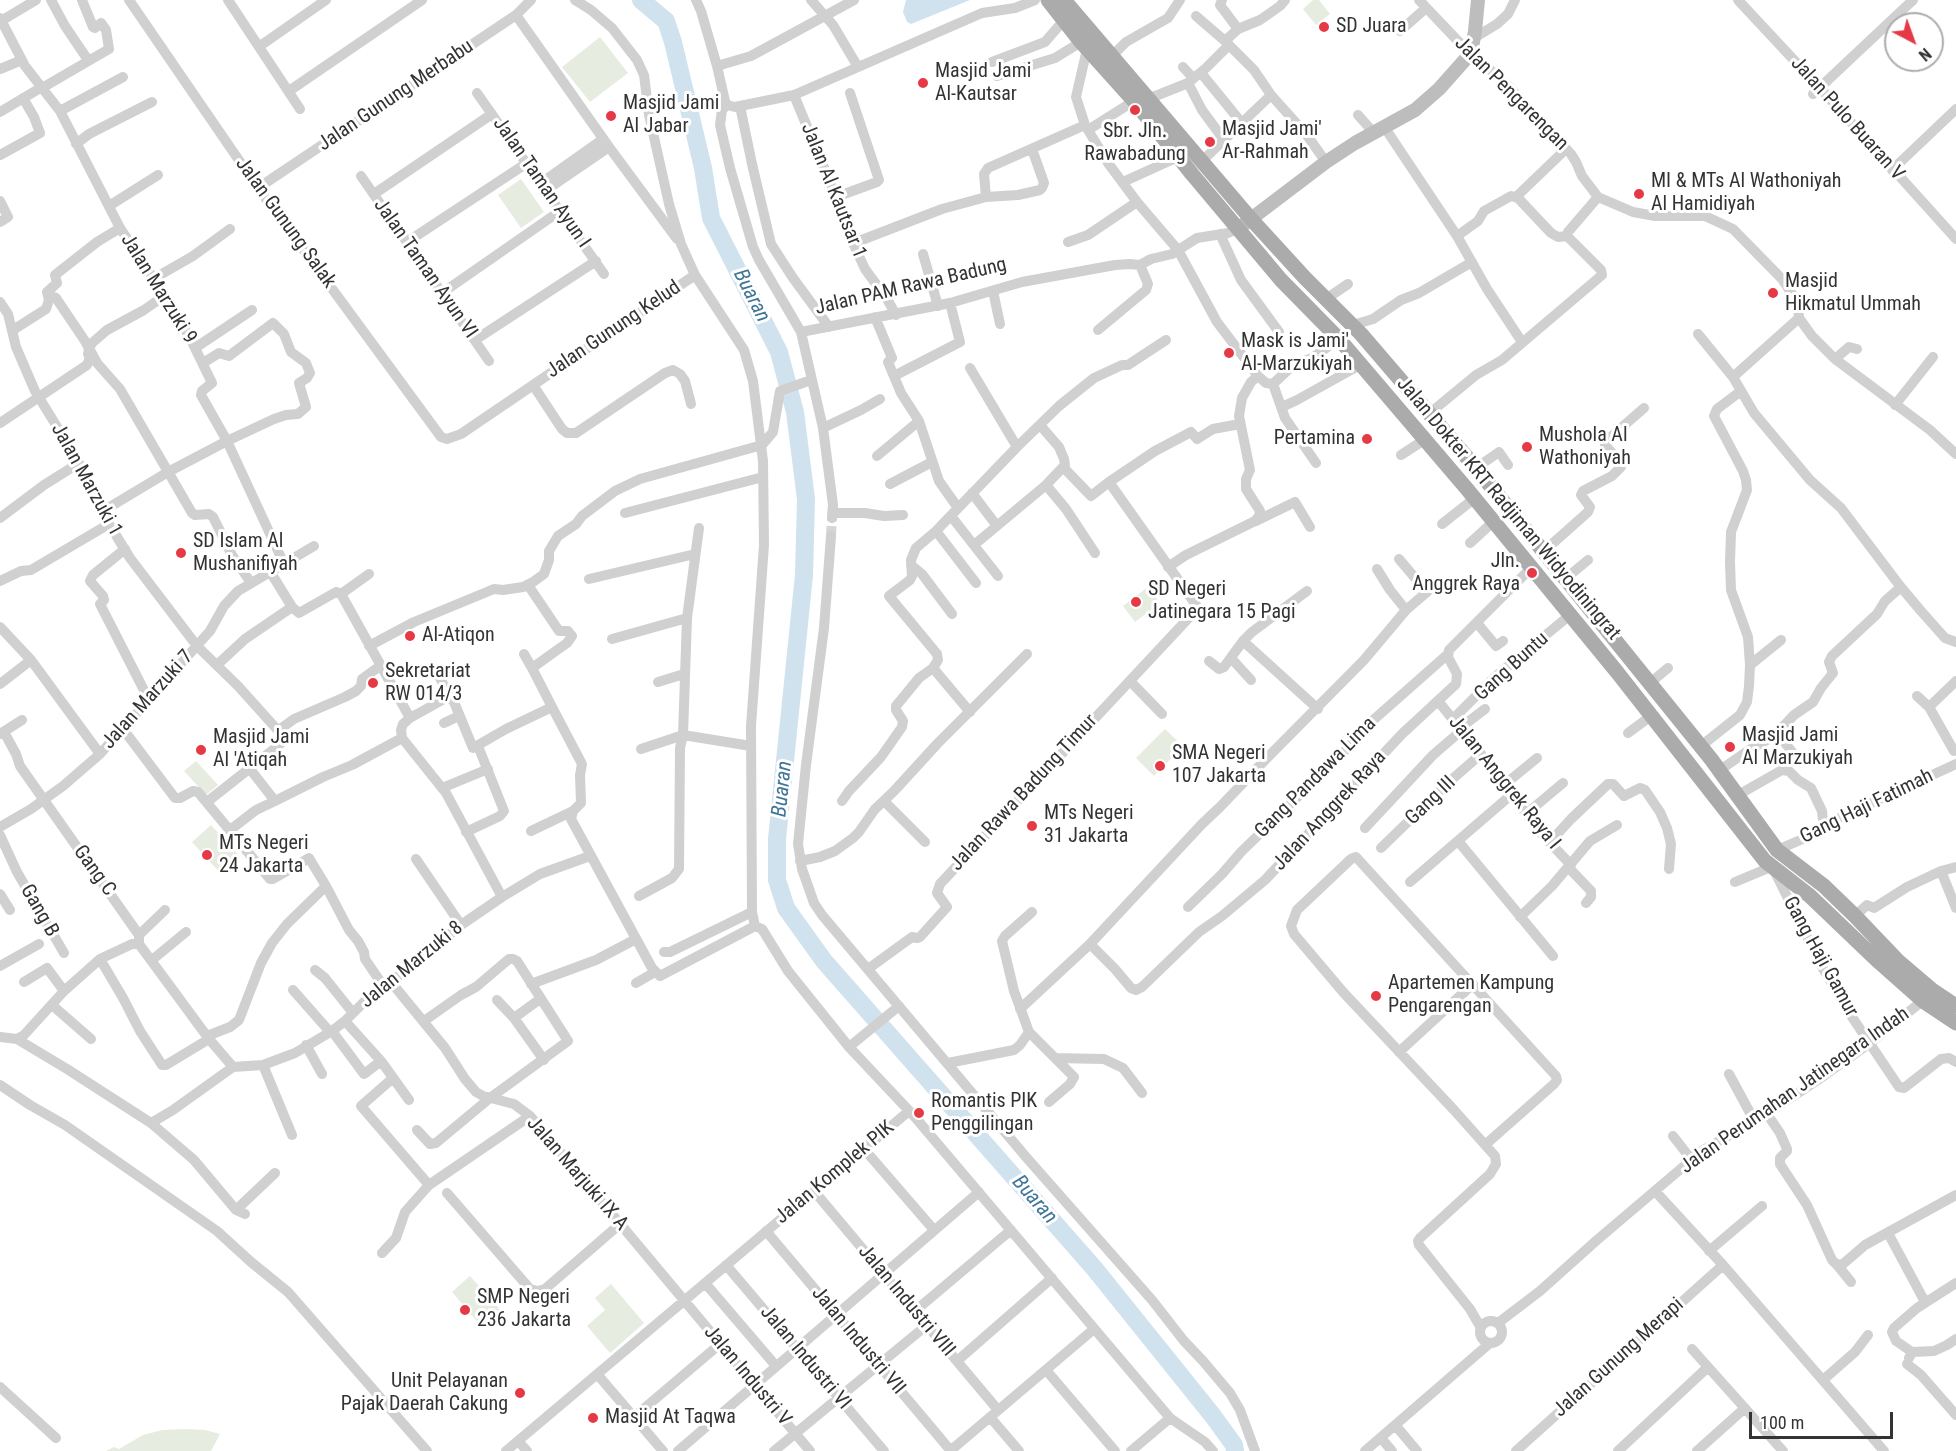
<!DOCTYPE html>
<html>
<head>
<meta charset="utf-8">
<style>
  body { margin:0 }
  #map { position:relative; width:1956px; height:1451px; overflow:hidden; background:#fff; font-family:"Roboto Condensed",sans-serif }
  canvas { display:block }
  .north { position:absolute; left:1884px; top:12px; width:60px; height:60px; box-sizing:border-box; background:#fff; border:2px solid #adadad; border-radius:50%; rotate:139deg; font-size:16px; font-weight:700; line-height:24px; text-align:center; color:#333 }
  .north::after { content:''; display:block; margin:auto; width:21px; height:27px; background:#e63946; clip-path:polygon(50% 0,100% 100%,50% 72%,0 100%) }
  .scale { position:absolute; left:1749px; top:1412px; width:144px; height:27px; box-sizing:border-box; border:3px solid #333; border-top:0; padding-left:8px; font-size:18px; line-height:21px; white-space:nowrap; color:#333; -webkit-text-stroke:4px #fff; paint-order:stroke }
</style>
</head>
<body>
<div id="map">
<canvas width="1956" height="1451"></canvas>
<div class="north">N</div>
<div class="scale">100 m</div>
</div>
<script>
const ctx = document.querySelector('canvas').getContext('2d');
ctx.lineJoin = 'round';
function fillPath(path, color) {
  ctx.fillStyle = color;
  ctx.fill(path, 'evenodd');
}
function poly(rows) {
  const path = new Path2D();
  for (const r of rows) {
    if (r.length === 3) {
      path.moveTo(r[0] + r[2], r[1]);
      path.arc(r[0], r[1], r[2], 0, 2 * Math.PI);
      continue;
    }
    path.moveTo(r[0], r[1]);
    for (let i = 2; i < r.length; i += 2) path.lineTo(r[i], r[i + 1]);
  }
  return path;
}
function stroke(path, color, width, dash) {
  ctx.strokeStyle = color;
  ctx.lineWidth = width;
  ctx.lineCap = dash ? 'butt' : 'round';
  ctx.setLineDash(dash || []);
  ctx.stroke(path);
}
function label(font, color, halo, rows, align = 'center') {
  ctx.font = font + ' "Roboto Condensed",sans-serif';
  ctx.lineWidth = 6;
  ctx.setLineDash([]);
  ctx.textBaseline = 'middle';
  ctx.strokeStyle = halo;
  ctx.fillStyle = color;
  for (const [text, x, y, turn = 0] of rows) {
    ctx.save();
    ctx.translate(x, y);
    ctx.rotate((+turn || 0) * Math.PI / 180);
    ctx.textAlign = isNaN(turn) ? turn : align;
    if (halo) ctx.strokeText(text, 0, 0);
    ctx.fillText(text, 0, 0);
    ctx.restore();
  }
}
fillPath(poly([
  [1313,0,1319,0,1330,14,1316,25,1303,9],
  [600,37,628,73,590,102,562,67],
  [521,179,544,212,521,228,498,195],
  [1148,587,1160,603,1135,622,1123,606],
  [1165,729,1183,746,1154,776,1136,758],
  [196,761,218,785,206,795,184,771],
  [211,825,240,857,222,875,192,842],
  [470,1276,501,1311,482,1327,452,1292],
  [611,1284,644,1323,610,1353,587,1326,605,1310,595,1298],
  [187,1429,205,1430,220,1434,211,1451,106,1451,114,1447,119,1449,143,1435,162,1430]
]), '#e6ecdf');
fillPath(poly([
  [906,0,970,0,911,24,907,22,903,12]
]), '#cfe2ee');
stroke(poly([
  [641,0,666,21,673,42,703,168,711,218,779,352,795,412,806,499,804,575,777,839,777,880,786,908,824,961,1094,1268,1213,1416,1234,1445,1235,1451]
]), '#cfe2ee', 18);
stroke(poly([
  [831,536,832,518]
]), '#d6d6d6', 10, [10, 5]);
stroke(poly([
  [51,0,65,26,88,60],
  [129,0,258,188,441,437,447,439,461,434,695,275],
  [228,0,300,109],
  [575,0,591,10,612,28,637,60,644,75,649,115,669,204,681,244,695,275,744,350,753,381,763,461,764,545,751,726,752,912,755,926],
  [696,0,701,11,717,66,725,101,727,105,735,107,794,95,982,13,1015,8,1035,0],
  [811,0,833,25,858,67],
  [1222,0,1220,5,1238,29],
  [1285,0,1280,6,1260,20,1238,29,1225,41,1254,70,1271,95,1306,134,1326,162],
  [1419,0,1457,40,1507,85,1544,124,1571,154,1576,162,1582,176,1598,197,1633,212,1655,216,1705,216,1733,229,1782,279,1798,303,1799,318,1812,336,1835,359,1930,430,1956,454],
  [1738,0,1820,88,1956,239],
  [516,15,609,147,677,239],
  [1196,16,1225,41],
  [0,18,25,66,60,111,120,228,177,314,195,348,212,383,202,391,201,395,227,441,284,564],
  [1,21,36,0],
  [1400,31,1426,8],
  [1474,38,1497,24,1508,14,1515,0],
  [260,46,326,0],
  [1087,49,1076,97,1085,125,1108,163,1137,202,1178,250,1217,322,1258,376],
  [1112,56,1126,42,1168,18,1180,0],
  [992,62,1045,42,1064,20],
  [717,66,751,56,854,0],
  [1183,67,1193,78],
  [0,69,22,60],
  [1201,73,1241,122],
  [997,76,1055,58,1081,42],
  [1188,83,1202,110,1224,140],
  [42,88,109,49,106,30,101,23,95,28,93,27,82,0],
  [289,91,422,0],
  [477,93,604,274],
  [1813,94,1913,0],
  [794,95,836,197,843,221,865,269,887,299,896,315],
  [1147,98,1158,95,1188,83,1206,68,1229,45],
  [727,105,722,110,720,125,730,168,753,247,759,260,801,332,823,428,833,505,832,518],
  [740,106,752,164,771,244,793,278,829,327],
  [60,111,123,77],
  [0,112,42,87],
  [1358,115,1374,133],
  [1385,128,1457,236,1487,289,1522,342],
  [1088,130,1134,101],
  [76,144,89,134,152,102],
  [0,155,40,133,34,117,23,98],
  [1201,162,1271,95],
  [1892,170,1956,109],
  [361,176,489,361],
  [1123,182,1178,157],
  [541,183,603,139],
  [258,188,516,15,531,0],
  [546,190,609,147],
  [374,194,492,114],
  [836,197,877,182,879,180,850,93],
  [986,197,984,174,988,168,1085,125],
  [1516,197,1566,149],
  [0,201,8,217,0,222],
  [109,206,158,175],
  [1220,234,1241,280,1279,332],
  [1457,236,1478,221,1484,211,1511,196,1518,198,1551,233,1558,237,1567,236],
  [407,242,527,163],
  [1068,242,1088,235,1137,202],
  [854,243,942,209,986,197,1018,195,1040,190,1042,188,1044,183,1032,149],
  [923,254,938,306],
  [153,279,193,256,230,229],
  [993,291,1000,324],
  [442,293,560,211],
  [1326,299,1348,284],
  [49,300,54,297,56,298,85,341,97,363,120,389,192,513,195,515,209,514,213,517,232,555,251,583],
  [0,302,8,314,16,347,35,391,67,443,109,524,130,558,197,646,238,686,283,736,284,740,278,746,207,802],
  [875,317,892,358,888,362,901,393,919,421,939,481,958,508],
  [1353,325,1373,319,1401,300,1419,293,1472,262],
  [13,330,46,309,49,300,47,292,57,283,55,275,97,242,120,228],
  [1098,330,1146,290,1148,284,1140,265],
  [801,332,950,303,1022,282,1115,265,1130,264,1140,265,1151,259,1172,254,1197,238,1228,233,1239,228],
  [1698,334,1733,377,1754,413,1810,480,1841,508,1900,586,1921,611,1945,638,1956,642],
  [475,340,596,261],
  [195,348,252,310],
  [1835,359,1849,347,1857,349],
  [894,376,960,342,950,303],
  [1733,377,1799,318],
  [1273,384,1285,418,1316,463],
  [533,385,562,429,567,433,576,433,665,373,673,370,680,374,685,381,691,404],
  [1895,405,1933,357],
  [1282,407,1297,400,1360,365],
  [1430,413,1476,375,1502,360,1602,275,1601,270,1567,236,1568,232,1598,197],
  [0,423,87,365,90,357,88,354,89,349,92,343,107,330,144,310,164,296],
  [823,428,861,410,880,399],
  [1017,447,1059,406,1094,378,1122,365,1128,365,1166,340],
  [1401,455,1424,440],
  [877,456,919,421],
  [1064,468,1091,496,1109,482,1155,451,1191,432,1197,439,1213,429,1240,424],
  [1476,468,1499,452,1508,465],
  [890,484,932,462],
  [1046,485,1066,509,1095,553],
  [972,493,997,526],
  [103,511,168,472,227,441,274,419,286,415,298,414,306,407,299,383,307,378,310,373,306,363,291,352,284,334,273,323,229,356,219,353,203,363],
  [625,513,763,477],
  [832,513,865,513,884,516,903,515],
  [951,516,998,576],
  [0,518,44,485,79,463],
  [1256,521,1295,502,1310,527],
  [1442,524,1475,498],
  [936,531,976,583],
  [831,536,824,628,806,765,798,844,802,869,814,903,822,915,1026,1157,1152,1300,1184,1341,1203,1361,1230,1393,1240,1410,1255,1451],
  [1470,543,1493,522],
  [974,545,1046,485,1065,465,1064,459,1059,447,1040,425],
  [125,549,93,575,90,581,103,596,104,600,100,604,101,606,149,700],
  [1543,552,1588,512,1590,507,1581,495,1583,491,1612,476,1621,467,1620,462,1605,445,1605,442,1644,408],
  [911,565,922,574,952,614],
  [1168,567,1186,555,1255,521,1259,516,1260,511,1246,489,1246,479,1250,470,1239,416,1242,398,1251,382,1258,376,1266,383,1273,384,1292,366,1312,358,1339,339],
  [1377,569,1390,590,1406,610],
  [271,573,292,607,299,613,336,592,341,594,410,718,446,698,450,698,454,702,473,748,506,729,552,707,582,764,580,775,581,803,573,811,571,819,652,968,660,976,755,926],
  [589,579,695,554],
  [1565,579,1588,560],
  [0,581,21,571,31,570,109,524],
  [528,585,559,631,568,631,572,636,567,643,532,668,552,707],
  [341,594,369,574],
  [1477,623,1496,646,1503,641],
  [0,627,31,660,100,754],
  [612,639,687,618],
  [1243,641,1318,709],
  [369,646,414,622,494,589,503,590,523,587,533,582,544,574,549,560,549,551,558,536,576,524,582,516,615,491,640,479,762,445,773,432,780,391,811,380],
  [524,654,532,668],
  [1231,658,1251,680],
  [1209,661,1219,669,1224,667,1243,641,1252,632,1307,591],
  [217,665,245,639,292,607],
  [1750,665,1781,640],
  [933,668,970,712],
  [437,672,450,698],
  [1130,681,1162,714],
  [658,682,684,674],
  [1650,683,1668,668],
  [0,684,31,660],
  [1917,696,1929,707,1954,751],
  [1438,701,1481,754,1539,831,1571,865],
  [1929,707,1956,681],
  [410,718,403,724,401,730,402,738,446,793,502,897],
  [1453,719,1496,676,1570,615],
  [444,723,459,716],
  [1460,728,1485,709],
  [123,729,175,798,180,798,193,791,198,792,270,879,273,879,309,858,326,886,349,930,358,941,364,952,365,959,382,984],
  [279,730,294,719,345,697,356,691,361,686,362,679,380,666],
  [4,732,16,754,20,766,139,935,139,944],
  [1628,733,1651,716],
  [0,734,22,720],
  [1701,746,1740,715,1747,702,1749,686,1750,665,1748,637,1731,590,1730,562,1731,532,1747,490,1746,480,1743,471,1714,416,1717,409,1741,391],
  [641,749,683,735,751,746],
  [250,769,275,801,323,777,352,765,402,738],
  [1720,770,1749,750,1767,740,1781,729,1794,715,1813,702,1821,688,1833,673,1829,662,1832,656,1877,614,1885,601,1901,587],
  [1782,770,1789,771,1798,780,1811,788,1822,811,1824,830],
  [1504,785,1537,758],
  [442,788,488,769],
  [1738,795,1782,770,1790,762,1793,753,1777,733],
  [842,801,849,791,881,757,902,727,903,721,896,710,896,706,919,678,933,668,938,660,937,654,889,596,910,580,912,576,911,560,916,548,936,531,1017,447,970,368],
  [884,801,925,842],
  [1526,814,1563,783],
  [0,827,31,809,63,786,100,754,210,631,224,606,238,591,314,546],
  [1365,828,1433,755,1462,730],
  [230,830,256,810,275,801],
  [531,831,573,811],
  [466,832,500,816,504,811,478,746],
  [0,835,17,872,64,953],
  [1458,841,1553,956],
  [1550,842,1571,819,1608,784,1613,784,1624,796,1640,788,1645,790,1660,812,1667,828,1671,844,1669,869],
  [1381,848,1449,782,1481,754],
  [1777,850,1812,835,1819,834,1835,820,1956,764],
  [416,859,461,925],
  [800,861,820,857,835,851,853,838,859,832,875,809,895,790,938,743,1027,654],
  [1569,868,1591,891,1591,897,1586,903],
  [1774,870,1822,967,1850,1014,1899,1087,1904,1088,1941,1059,1949,1058,1956,1062],
  [1941,871,1956,908],
  [1410,882,1511,795],
  [1735,882,1771,867],
  [0,894,10,910],
  [639,896,672,878,679,869,680,748,683,735,687,618,699,528],
  [1188,907,1222,874,1241,852,1344,752,1371,722,1448,654],
  [1032,912,1005,936,1002,941,1014,991,1029,1032,1074,1077,1070,1084,1049,1102],
  [1855,916,1867,905,1874,908,1907,887,1941,871,1956,867],
  [1520,917,1552,886,1590,841,1617,825],
  [755,926,762,929,788,971,849,1047,914,1116,1170,1418,1205,1442,1213,1451],
  [139,935,165,910],
  [139,944,209,1039,233,1067],
  [1090,944,1115,969,1131,988,1136,990,1142,987,1199,932,1222,916,1265,880,1402,734,1456,684,1457,674,1448,657,1449,650,1531,568],
  [664,952,670,952,752,912],
  [100,959,123,998,140,1031,162,1065,166,1065,209,1039],
  [152,960,186,932],
  [0,966,39,944],
  [868,969,912,937,917,938,920,937,947,907,937,893,940,884,1197,609,1196,605,1109,482],
  [315,970,325,978,353,1013],
  [24,982,47,968,64,991],
  [391,982,445,1048,465,1079,476,1092,483,1096,514,1104,530,1116,810,1451],
  [636,983,655,972],
  [531,984,596,960,636,939],
  [293,990,330,1032],
  [497,1000,514,1018,544,1060],
  [52,1005,91,1039],
  [1020,1009,1090,944,1202,824,1220,807,1265,760,1364,660,1406,610,1427,592,1399,559],
  [514,1018,540,999],
  [345,1021,381,1061,409,1100],
  [332,1031,364,1074,381,1061],
  [207,1036,230,1027,239,1020,261,963,272,943,287,924,326,886],
  [0,1037,17,1039,24,1035,64,991,100,959,132,944,139,944],
  [17,1039,67,1069,151,1123,194,1160,236,1210,245,1214],
  [306,1045,322,1074],
  [849,1047,899,1006],
  [1399,1052,1473,984],
  [1056,1058,1104,1059,1123,1068,1142,1093],
  [948,1063,1014,1050,1020,1045,1029,1032],
  [263,1065,292,1135],
  [1729,1074,1755,1122],
  [393,1078,361,1106,429,1185],
  [0,1085,30,1105,65,1125,217,1231,251,1262,288,1292,427,1451],
  [1767,1114,1780,1133,1787,1149,1787,1151,1780,1158,1780,1164,1807,1205,1832,1260,1837,1265,1843,1264,1865,1245,1956,1195],
  [151,1123,173,1110,233,1067,263,1065,295,1053,332,1031,345,1021,382,984,391,982,461,925,502,897,540,874,590,856],
  [417,1130,430,1144,436,1143,490,1098,568,1041,517,961,513,959,509,959,476,987,461,995,424,1021],
  [1673,1136,1691,1159],
  [864,1149,934,1230],
  [814,1191,998,1410],
  [1655,1191,1723,1265,1884,1451],
  [447,1193,530,1289,538,1291,545,1289,620,1224],
  [236,1210,275,1173],
  [766,1231,951,1451],
  [1888,1233,1925,1302],
  [1709,1251,1762,1206],
  [382,1253,396,1238,405,1212,429,1185,530,1116],
  [726,1265,884,1451],
  [1838,1266,1851,1282],
  [705,1283,776,1366],
  [915,1311,1011,1230],
  [1491,1332,11],
  [1498,1323,1540,1291,1597,1240,1703,1150,1759,1119,1825,1075,1870,1043,1926,998],
  [1481,1328,1470,1309,1419,1245,1418,1241,1420,1238,1490,1174,1496,1164,1495,1156,1454,1110,1343,992,1294,934,1291,926,1297,910,1351,859,1356,857,1556,1076,1557,1080,1554,1084,1485,1145],
  [1692,1349,1783,1451],
  [1912,1352,1934,1351,1947,1345,1956,1339],
  [1909,1358,1912,1352,1896,1341,1892,1332,1894,1328,1917,1308,1956,1283],
  [957,1361,1052,1278],
  [1907,1364,1921,1375,1956,1415],
  [1046,1370,1115,1451],
  [597,1374,663,1451],
  [1823,1380,1855,1352,1868,1335],
  [0,1387,56,1438],
  [634,1417,720,1344],
  [990,1417,1019,1451],
  [1396,1426,1417,1451],
  [1381,1438,1392,1451],
  [518,1441,527,1451],
  [506,1451,909,1111],
  [678,1451,979,1192],
  [774,1451,927,1325],
  [950,1451,1094,1329],
  [1131,1451,1170,1418],
  [1365,1451,1490,1343],
  [1516,1451,1723,1265],
  [1618,1451,1708,1367],
  [1697,1451,1745,1408]
]), '#d0d0d0', 10);
stroke(poly([
  [1239,228,1326,162,1355,143,1415,110,1439,89,1471,53,1475,31,1478,0]
]), '#bdbdbd', 14);
stroke(poly([
  [1048,0,1081,42,1134,101,1192,174,1281,280,1339,339,1467,489,1617,672,1765,861,1810,896,1879,962,1923,1001,1956,1023],
  [1064,0,1251,219,1305,278,1361,334,1476,468,1711,759,1777,850,1824,886,1855,916,1898,961,1932,990,1956,1006]
]), '#ababab', 15);
for (const [x, y, r, color] of [
  [1324,27,6,"#e63946"],
  [923,83,6,"#e63946"],
  [1135,110,6,"#e63946"],
  [611,116,6,"#e63946"],
  [1210,142,6,"#e63946"],
  [1639,194,6,"#e63946"],
  [1773,293,6,"#e63946"],
  [1229,353,6,"#e63946"],
  [1367,439,6,"#e63946"],
  [1527,447,6,"#e63946"],
  [181,553,6,"#e63946"],
  [1532,573,6,"#e63946"],
  [1136,602,6,"#e63946"],
  [410,636,6,"#e63946"],
  [373,683,6,"#e63946"],
  [1730,747,6,"#e63946"],
  [201,750,6,"#e63946"],
  [1160,766,6,"#e63946"],
  [1032,826,6,"#e63946"],
  [207,855,6,"#e63946"],
  [1376,996,6,"#e63946"],
  [919,1113,6,"#e63946"],
  [465,1310,6,"#e63946"],
  [520,1393,6,"#e63946"],
  [593,1418,6,"#e63946"]
]) {
  const dot = new Path2D();
  dot.arc(x, y, r, 0, 2 * Math.PI);
  ctx.fillStyle = color;
  ctx.fill(dot);
  stroke(dot, '#fff', 2);
}
label('20px', '#333', '#fff', [
  ["SD Juara",1336,27],
  ["Masjid Jami",935,72],
  ["Al-Kautsar",935,95],
  ["Masjid Jami",623,104],
  ["Al Jabar",623,127],
  ["Masjid Jami'",1222,130],
  ["Ar-Rahmah",1222,153],
  ["Sbr. Jln.",1135,132,"center"],
  ["Rawabadung",1135,155,"center"],
  ["MI & MTs Al Wathoniyah",1651,182],
  ["Al Hamidiyah",1651,205],
  ["Masjid",1785,282],
  ["Hikmatul Ummah",1785,305],
  ["Mask is Jami'",1241,342],
  ["Al-Marzukiyah",1241,365],
  ["Mushola Al",1539,436],
  ["Wathoniyah",1539,459],
  ["Pertamina",1355,439,"right"],
  ["SD Islam Al",193,542],
  ["Mushanifiyah",193,565],
  ["Jln.",1520,562,"right"],
  ["Anggrek Raya",1520,585,"right"],
  ["SD Negeri",1148,590],
  ["Jatinegara 15 Pagi",1148,613],
  ["Al-Atiqon",422,636],
  ["Sekretariat",385,672],
  ["RW 014/3",385,695],
  ["Masjid Jami",1742,736],
  ["Al Marzukiyah",1742,759],
  ["Masjid Jami",213,738],
  ["Al 'Atiqah",213,761],
  ["SMA Negeri",1172,754],
  ["107 Jakarta",1172,777],
  ["MTs Negeri",1044,814],
  ["31 Jakarta",1044,837],
  ["MTs Negeri",219,844],
  ["24 Jakarta",219,867],
  ["Apartemen Kampung",1388,984],
  ["Pengarengan",1388,1007],
  ["Romantis PIK",931,1102],
  ["Penggilingan",931,1125],
  ["SMP Negeri",477,1298],
  ["236 Jakarta",477,1321],
  ["Unit Pelayanan",508,1382,"right"],
  ["Pajak Daerah Cakung",508,1405,"right"],
  ["Masjid At Taqwa",605,1418]
], 'left');
label('20px', '#333', '#fff', [
  ["Jalan Pengarengan",1511,94,45],
  ["Jalan Gunung Merbabu",396,96,-34],
  ["Jalan Pulo Buaran V",1847,119,48],
  ["Jalan Taman Ayun I",541,183,55],
  ["Jalan Al Kautsar 1",833,191,68],
  ["Jalan Gunung Salak",285,223,54],
  ["Jalan Taman Ayun VI",425,269,55],
  ["Jalan PAM Rawa Badung",911,287,-13],
  ["Jalan Marzuki 9",158,289,58],
  ["Jalan Gunung Kelud",614,330,-34],
  ["Jalan Marzuki 1",86,480,61],
  ["Jalan Dokter KRT Radjiman Widyodiningrat",1508,509,50],
  ["Gang Buntu",1512,667,-42],
  ["Jalan Marzuki 7",148,700,-48],
  ["Gang Pandawa Lima",1316,778,-45],
  ["Jalan Anggrek Raya I",1504,783,51],
  ["Jalan Rawa Badung Timur",1024,793,-47],
  ["Gang III",1431,801,-44],
  ["Gang Haji Fatimah",1867,807,-26],
  ["Jalan Anggrek Raya",1330,811,-47],
  ["Gang C",94,871,54],
  ["Gang B",39,911,60],
  ["Gang Haji Gamur",1820,957,61],
  ["Jalan Marzuki 8",412,965,-39],
  ["Jalan Perumahan Jatinegara Indah",1795,1091,-35],
  ["Jalan Komplek PIK",835,1173,-40],
  ["Jalan Marjuki IX A",577,1174,49],
  ["Jalan Industri VIII",906,1301,50],
  ["Jalan Industri VII",858,1341,50],
  ["Jalan Industri VI",805,1358,50],
  ["Jalan Gunung Merapi",1619,1358,-42],
  ["Jalan Industri V",747,1376,50]
]);
label('italic 21px', '#3f7597', '#fff', [
  ["Buaran",751,296,63],
  ["Buaran",783,789,-84],
  ["Buaran",1034,1200,49]
]);
</script>
</body>
</html>
